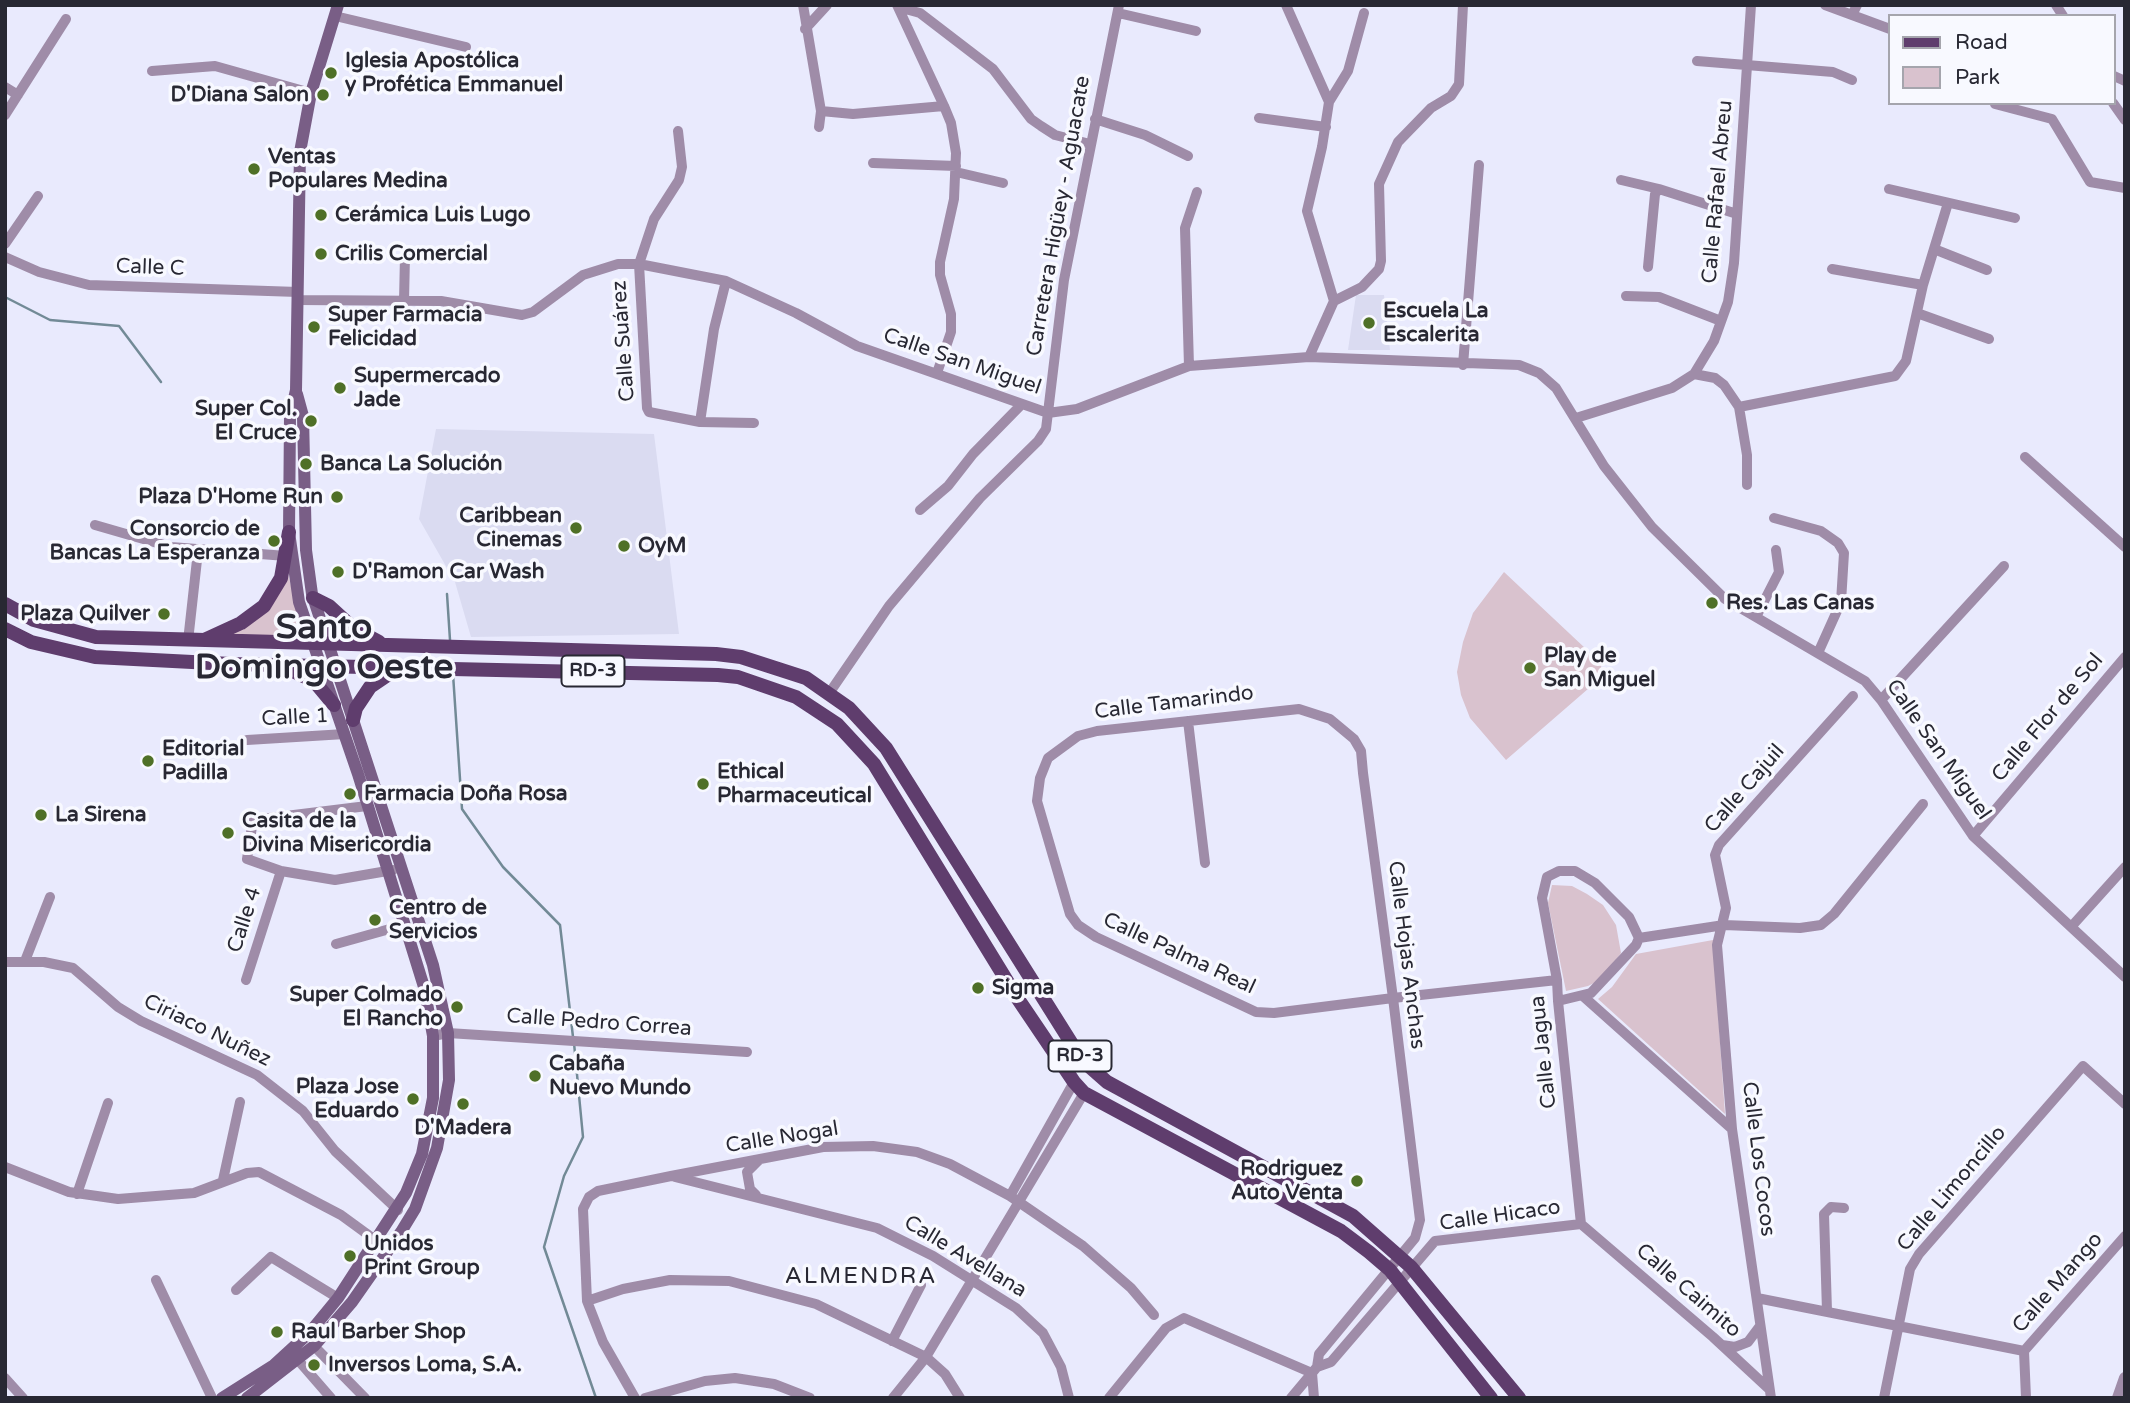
<!DOCTYPE html>
<html>
<head>
<meta charset="utf-8">
<style>
  body { margin:0 }
  #map { position:relative; width:2130px; height:1403px; overflow:hidden; background:#e9eafd; font-family:"Varela Round",sans-serif }
  canvas { display:block }
  .frame { position:absolute; inset:0; border:7px solid #282833; pointer-events:none }
  .legend { position:absolute; left:1888px; top:14px; width:228px; height:91px; box-sizing:border-box; background:#f8f9ff; border:2px solid #a5a5ad; margin:0; padding:9px 12px; list-style:none; font-size:21px; color:#282833 }
  .legend li { display:flex; align-items:center; gap:14px; height:35px }
  .legend b { width:35px; border:2px solid #a5a5ad }
</style>
</head>
<body>
<div id="map">
<canvas width="2130" height="1403"></canvas>
<div class="frame"></div>
<ul class="legend">
<li><b style="height:9px;background:#5f3d6d"></b>Road</li>
<li><b style="height:19px;background:#d9c2ce"></b>Park</li>
</ul>
</div>
<script>
const ctx = document.querySelector('canvas').getContext('2d');
ctx.lineJoin = 'round';
function fillPath(path, color) {
  ctx.fillStyle = color;
  ctx.fill(path, 'evenodd');
}
function poly(rows) {
  const path = new Path2D();
  for (const r of rows) {
    path.moveTo(r[0], r[1]);
    for (let i = 2; i < r.length; i += 2) path.lineTo(r[i], r[i + 1]);
  }
  return path;
}
function stroke(path, color, width, dash) {
  ctx.strokeStyle = color;
  ctx.lineWidth = width;
  ctx.lineCap = dash ? 'butt' : 'round';
  ctx.setLineDash(dash || []);
  ctx.stroke(path);
}
function label(font, color, halo, rows, align = 'center') {
  ctx.font = font + ' "Varela Round",sans-serif';
  ctx.lineWidth = 7;
  ctx.setLineDash([]);
  ctx.textBaseline = 'middle';
  ctx.strokeStyle = halo;
  ctx.fillStyle = color;
  for (const [text, x, y, turn = 0] of rows) {
    ctx.save();
    ctx.translate(x, y);
    ctx.rotate((+turn || 0) * Math.PI / 180);
    ctx.textAlign = isNaN(turn) ? turn : align;
    if (halo) ctx.strokeText(text, 0, 0);
    ctx.fillText(text, 0, 0);
    ctx.restore();
  }
}
fillPath(poly([
  [1356,295,1384,295,1390,350,1348,350],
  [436,429,654,434,679,634,471,637,455,582,419,519]
]), '#dadbf1');
fillPath(poly([
  [287,570,304,637,221,636,244,626],
  [1504,572,1602,664,1596,682,1506,760,1470,718,1461,695,1457,672,1463,642,1473,613],
  [1552,885,1572,886,1587,894,1603,905,1616,925,1621,953,1602,979,1588,986,1566,991,1548,903],
  [1713,940,1725,1114,1598,999,1612,987,1636,954]
]), '#d9c2ce');
stroke(poly([
  [5,297,50,320,119,326,161,382],
  [447,594,450,640],
  [453,674,462,809,503,867,560,925,573,1037],
  [574,1043,583,1137,564,1176,544,1247,596,1398]
]), '#728a96', 2.5);
stroke(poly([
  [803,5,821,111,819,127],
  [897,5,944,106,951,123,956,153,954,199,940,262,940,275,951,314,951,332,937,373],
  [1286,5,1329,102,1322,147,1307,211,1334,301],
  [1825,5,1890,29],
  [2056,5,2063,16],
  [898,7,920,13,993,69,1031,119,1041,126,1055,135,1090,144],
  [1118,13,1196,31],
  [1852,15,1857,5],
  [335,16,466,47],
  [805,29,827,5],
  [1697,61,1833,72,1852,80],
  [152,71,215,66,311,93],
  [2114,76,2125,81],
  [5,87,18,95],
  [1329,102,1348,71,1364,13],
  [2113,103,2125,120],
  [1995,104,2052,119,2090,182,2125,188],
  [821,111,853,114,944,106],
  [5,115,66,19],
  [1259,118,1326,127],
  [1095,119,1145,135,1188,156],
  [678,131,682,167,679,180,654,219,639,264,647,408,649,412,700,422,754,423],
  [873,163,956,166],
  [956,172,1003,183],
  [1621,180,1659,189],
  [1889,189,2015,218],
  [5,244,38,196],
  [1934,249,1987,270],
  [5,257,39,272,89,285,298,292],
  [1648,267,1655,194,1659,189,1737,214],
  [1832,269,1923,285],
  [1626,296,1659,297,1721,321],
  [298,300,441,301,522,315,533,312,583,275,618,264,639,264,726,281,796,313,857,346,1048,413,1077,409,1189,366,1309,357,1519,365,1539,373,1556,388,1604,466,1652,527,1725,599,1865,681,1881,700,1973,836,2125,977],
  [404,301,405,256],
  [1917,313,1989,339],
  [1309,357,1334,301,1362,287,1379,269,1381,261,1379,184,1398,142,1431,108,1451,96,1459,84,1463,5],
  [1463,365,1479,165],
  [1189,366,1185,228,1197,192],
  [1694,374,1715,378,1724,385,1739,407,1747,455,1747,485],
  [1739,407,1895,376,1906,361,1923,285,1948,203],
  [1576,418,1672,388,1694,374,1714,341,1728,302,1734,263,1751,5],
  [700,422,714,329,726,281],
  [2025,457,2125,547],
  [920,510,948,486,973,454,1021,405],
  [1774,518,1821,531,1838,543,1844,553,1841,602,1818,653],
  [95,525,171,547,286,556],
  [1756,617,1779,572,1776,550],
  [188,641,198,551],
  [830,692,889,606,980,498,1038,441,1046,429,1064,280,1119,5],
  [1881,700,2004,566],
  [1188,721,1205,863],
  [247,740,345,734],
  [367,806,253,820,247,859,281,871,335,880,393,870],
  [1973,836,2125,657],
  [2071,927,2125,867],
  [1639,938,1724,925,1800,928,1821,925,1834,914,1923,804],
  [336,944,404,925],
  [25,961,50,897],
  [5,962,44,962,73,968,118,1007,141,1021,257,1075,303,1111,335,1151,398,1210],
  [246,980,281,871],
  [1584,997,1732,1129],
  [1558,1001,1591,993,1636,945,1639,938,1629,917,1595,883,1575,871,1559,871,1547,877,1542,898,1557,980,1558,1001,1581,1224],
  [433,1036,448,1033,747,1052],
  [5,1167,69,1192,118,1199,194,1193,247,1173,259,1172,341,1215,389,1250],
  [675,1177,877,1228,933,1256,1016,1308,1043,1333,1061,1367,1069,1398],
  [223,1180,240,1102],
  [77,1194,108,1103],
  [756,1195,750,1189,747,1172,759,1160],
  [1010,1196,1074,1082],
  [1581,1224,1713,1337,1768,1388],
  [156,1280,212,1398],
  [236,1290,271,1257,338,1298],
  [1757,1298,2024,1351],
  [587,1301,623,1289,670,1280,729,1281,816,1304,926,1357,945,1374,960,1398],
  [1827,1311,1824,1214,1831,1207,1844,1208],
  [892,1341,921,1285],
  [1722,1345,1735,1347,1748,1342,1760,1326],
  [314,1346,365,1398],
  [298,1360,331,1398],
  [1317,1367,1319,1354,1415,1238,1420,1220,1393,998,1363,773,1361,751,1354,739,1330,719,1299,709,1097,731,1078,736,1048,758,1040,778,1037,801,1070,914,1078,925,1096,937,1256,1012,1274,1013,1393,998,1557,980],
  [5,1378,23,1398],
  [635,1398,603,1342,587,1301,583,1209,589,1197,598,1191,671,1176,823,1147,873,1146,917,1152,950,1164,1010,1196,1083,1246,1131,1288,1154,1315],
  [645,1398,705,1381,735,1378,774,1384,810,1398],
  [893,1398,926,1357,1084,1093],
  [1109,1398,1166,1328,1184,1318,1312,1373,1314,1398],
  [1291,1398,1317,1367,1331,1362,1435,1241,1581,1224],
  [1771,1398,1732,1129,1717,945,1726,908,1715,855,1719,845,1853,696],
  [1884,1398,1910,1269,1919,1254,2083,1066,2125,1104],
  [2026,1398,2024,1351,2125,1236]
]), '#9f8ca8', 10);
stroke(poly([
  [2118,1398,2125,1378]
]), '#9f8ca8', 12);
stroke(poly([
  [222,1398,274,1365,310,1332,338,1298,406,1193,422,1154,433,1098,433,1036,424,987,358,774,299,602,289,532,290,416,296,390,300,152,311,93,338,5],
  [247,1398,314,1346,352,1302,401,1232,415,1209,437,1148,449,1080,448,1033,433,965,312,594,306,550,303,416,297,394]
]), '#795e86', 12);
stroke(poly([
  [313,598,329,606,353,628,379,642],
  [5,604,34,620,96,637,716,654,741,657,806,678,849,708,886,748,1082,1060,1107,1082,1353,1216,1411,1267,1519,1398],
  [5,629,31,642,95,657,231,664,718,675,738,677,796,697,837,724,874,764,1018,999,1074,1082,1084,1093,1341,1231,1369,1252,1390,1270,1491,1398],
  [204,640,241,623,264,606,281,578,289,532],
  [286,668,314,681,334,705],
  [353,720,356,708,370,687,398,668]
]), '#5f3d6d', 14);
for (const [x, y, r, color] of [
  [331,73,7,"#4f7027"],
  [323,95,7,"#4f7027"],
  [254,169,7,"#4f7027"],
  [321,215,7,"#4f7027"],
  [321,254,7,"#4f7027"],
  [1369,323,7,"#4f7027"],
  [314,327,7,"#4f7027"],
  [340,388,7,"#4f7027"],
  [311,421,7,"#4f7027"],
  [306,464,7,"#4f7027"],
  [337,497,7,"#4f7027"],
  [576,528,7,"#4f7027"],
  [274,541,7,"#4f7027"],
  [624,546,7,"#4f7027"],
  [338,572,7,"#4f7027"],
  [1712,603,7,"#4f7027"],
  [164,614,7,"#4f7027"],
  [1530,668,7,"#4f7027"],
  [148,761,7,"#4f7027"],
  [703,784,7,"#4f7027"],
  [350,794,7,"#4f7027"],
  [41,815,7,"#4f7027"],
  [228,833,7,"#4f7027"],
  [375,920,7,"#4f7027"],
  [978,988,7,"#4f7027"],
  [457,1007,7,"#4f7027"],
  [535,1076,7,"#4f7027"],
  [413,1099,7,"#4f7027"],
  [463,1104,7,"#4f7027"],
  [1357,1181,7,"#4f7027"],
  [350,1256,7,"#4f7027"],
  [277,1332,7,"#4f7027"],
  [314,1365,7,"#4f7027"]
]) {
  const dot = new Path2D();
  dot.arc(x, y, r, 0, 2 * Math.PI);
  ctx.fillStyle = color;
  ctx.fill(dot);
  stroke(dot, '#f8f9ff', 2.5);
}
for (const [x, y, w] of [
  [593,671,63],
  [1080,1056,63]
]) {
  const box = new Path2D();
  box.roundRect(x - w / 2, y - 15.5, w, 31, 5);
  ctx.fillStyle = '#f8f9ff';
  ctx.fill(box);
  stroke(box, '#282833', 2);
}
label('bold 19px', '#282833', null, [
  ["RD-3",593,671],
  ["RD-3",1080,1056]
]);
label('bold 21px', '#282833', '#f8f9ff', [
  ["Iglesia Apostólica",345,61],
  ["y Profética Emmanuel",345,85],
  ["D'Diana Salon",309,95,"right"],
  ["Ventas",268,157],
  ["Populares Medina",268,181],
  ["Cerámica Luis Lugo",335,215],
  ["Crilis Comercial",335,254],
  ["Escuela La",1383,311],
  ["Escalerita",1383,335],
  ["Super Farmacia",328,315],
  ["Felicidad",328,339],
  ["Supermercado",354,376],
  ["Jade",354,400],
  ["Super Col.",297,409,"right"],
  ["El Cruce",297,433,"right"],
  ["Banca La Solución",320,464],
  ["Plaza D'Home Run",323,497,"right"],
  ["Caribbean",562,516,"right"],
  ["Cinemas",562,540,"right"],
  ["Consorcio de",260,529,"right"],
  ["Bancas La Esperanza",260,553,"right"],
  ["OyM",638,546],
  ["D'Ramon Car Wash",352,572],
  ["Res. Las Canas",1726,603],
  ["Plaza Quilver",150,614,"right"],
  ["Play de",1544,656],
  ["San Miguel",1544,680],
  ["Editorial",162,749],
  ["Padilla",162,773],
  ["Ethical",717,772],
  ["Pharmaceutical",717,796],
  ["Farmacia Doña Rosa",364,794],
  ["La Sirena",55,815],
  ["Casita de la",242,821],
  ["Divina Misericordia",242,845],
  ["Centro de",389,908],
  ["Servicios",389,932],
  ["Sigma",992,988],
  ["Super Colmado",443,995,"right"],
  ["El Rancho",443,1019,"right"],
  ["Cabaña",549,1064],
  ["Nuevo Mundo",549,1088],
  ["Plaza Jose",399,1087,"right"],
  ["Eduardo",399,1111,"right"],
  ["D'Madera",463,1128,"center"],
  ["Rodriguez",1343,1169,"right"],
  ["Auto Venta",1343,1193,"right"],
  ["Unidos",364,1244],
  ["Print Group",364,1268],
  ["Raul Barber Shop",291,1332],
  ["Inversos Loma, S.A.",328,1365]
], 'left');
label('21px', '#282833', '#f8f9ff', [
  ["Calle Rafael Abreu",1718,192,-85],
  ["Carretera Higüey - Aguacate",1059,216,-80],
  ["Calle C",150,268,2],
  ["Calle Suárez",624,341,-94],
  ["Calle San Miguel",962,362,19],
  ["Calle Tamarindo",1174,703,-7],
  ["Calle 1",295,718,-3],
  ["Calle Flor de Sol",2048,718,-50],
  ["Calle San Miguel",1938,750,55],
  ["Calle Cajuil",1745,789,-49],
  ["Calle 4",245,920,-72],
  ["Calle Palma Real",1179,954,25],
  ["Calle Hojas Anchas",1406,955,83],
  ["Calle Pedro Correa",599,1023,4],
  ["Ciriaco Nuñez",207,1031,26],
  ["Calle Jagua",1544,1052,-96],
  ["Calle Nogal",782,1138,-9],
  ["Calle Los Cocos",1758,1159,83],
  ["Calle Limoncillo",1952,1189,-50],
  ["Calle Hicaco",1500,1216,-8],
  ["Calle Avellana",965,1257,31],
  ["Calle Mango",2058,1283,-49],
  ["Calle Caimito",1688,1291,41]
]);
ctx.letterSpacing = '2px';
label('23px', '#282833', '#f8f9ff', [
  ["ALMENDRA",861,1277]
]);
ctx.letterSpacing = '0px';
label('bold 35px', '#282833', '#f8f9ff', [
  ["Santo",324,629],
  ["Domingo Oeste",324,669]
]);
</script>
</body>
</html>
